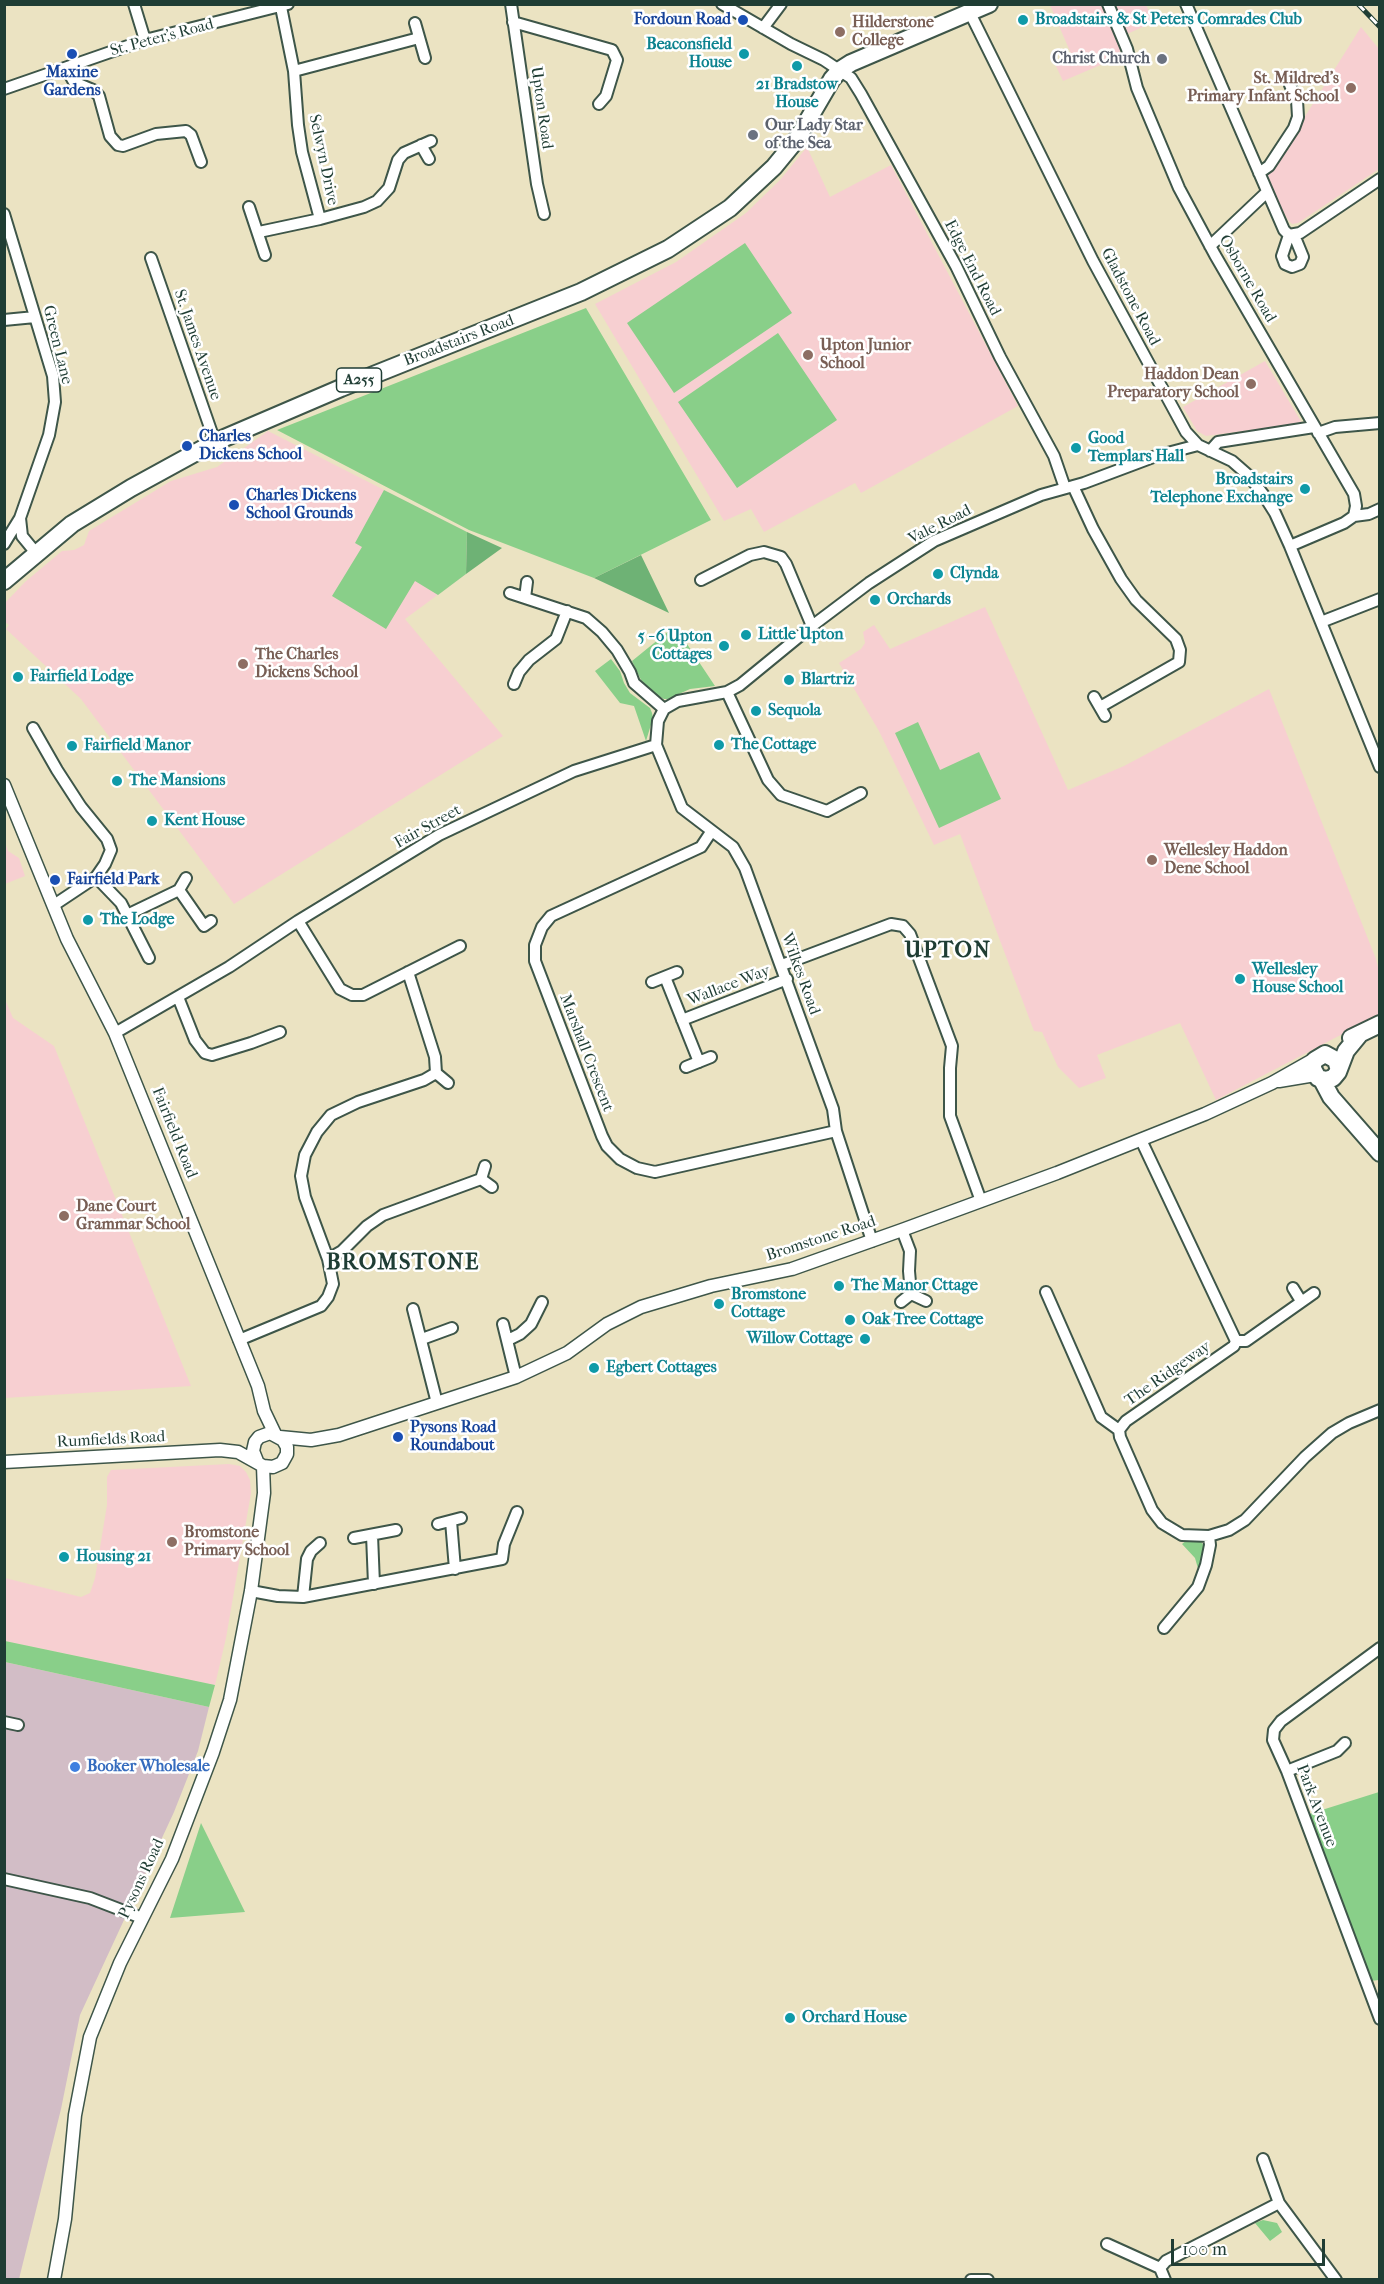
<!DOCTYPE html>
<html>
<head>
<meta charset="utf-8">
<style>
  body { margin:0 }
  #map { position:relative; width:1384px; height:2284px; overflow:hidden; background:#ebe3c2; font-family:"IM FELL French Canon",serif }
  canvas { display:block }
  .frame { position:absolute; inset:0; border:6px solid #1f3d34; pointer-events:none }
  .scale { position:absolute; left:1171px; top:2239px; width:154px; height:27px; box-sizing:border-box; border:3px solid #1f3d34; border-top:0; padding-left:8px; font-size:18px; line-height:21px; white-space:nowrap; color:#1f3d34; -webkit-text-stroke:4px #fff; paint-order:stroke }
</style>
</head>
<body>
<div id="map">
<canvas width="1384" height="2284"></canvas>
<div class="frame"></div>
<div class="scale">100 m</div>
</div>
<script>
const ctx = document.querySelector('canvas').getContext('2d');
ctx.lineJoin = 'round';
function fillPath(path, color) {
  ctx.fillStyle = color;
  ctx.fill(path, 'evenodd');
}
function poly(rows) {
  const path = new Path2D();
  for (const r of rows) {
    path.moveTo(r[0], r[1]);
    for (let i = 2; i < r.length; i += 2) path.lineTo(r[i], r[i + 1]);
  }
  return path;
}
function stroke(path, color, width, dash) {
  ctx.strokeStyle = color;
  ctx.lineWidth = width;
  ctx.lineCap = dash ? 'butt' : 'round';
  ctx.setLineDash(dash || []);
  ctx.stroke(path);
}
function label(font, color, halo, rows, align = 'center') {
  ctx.font = font + ' "IM FELL French Canon",serif';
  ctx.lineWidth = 5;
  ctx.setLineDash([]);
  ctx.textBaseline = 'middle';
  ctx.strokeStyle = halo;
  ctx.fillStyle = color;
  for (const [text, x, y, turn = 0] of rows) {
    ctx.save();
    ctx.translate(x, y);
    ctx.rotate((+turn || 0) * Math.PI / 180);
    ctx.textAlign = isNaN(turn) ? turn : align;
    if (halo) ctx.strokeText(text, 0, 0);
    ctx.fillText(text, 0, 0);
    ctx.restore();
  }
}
fillPath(poly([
  [1050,5,1146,5,1154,22,1127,34,1117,58,1063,81,1055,64,1072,56],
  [1361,27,1379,49,1379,169,1298,223,1292,224,1288,220,1264,175,1299,126],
  [807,147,830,197,891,165,1018,406,861,493,855,483,764,532,751,509,724,521,595,304,676,262,746,213,780,180],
  [1265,361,1302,423,1206,436,1197,431,1183,407],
  [268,431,467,532,466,574,405,619,503,736,234,904,81,699,6,629,9,625,5,622,5,603,25,582,62,551,74,550,84,545,89,531,171,481,217,467],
  [985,607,1068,790,1124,766,1269,689,1376,959,1379,971,1379,1015,1216,1100,1180,1023,1097,1055,1106,1078,1079,1088,1058,1067,1042,1032,1034,1031,960,834,934,845,879,731,839,663,861,649,865,643,863,632,874,625,890,649],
  [5,842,8,851,19,858,25,876,5,884],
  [4,997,13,1018,54,1046,191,1386,5,1398],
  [229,1464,240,1466,246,1472,250,1480,251,1493,226,1638,215,1685,5,1641,5,1578,81,1597,90,1593,95,1578,107,1505,107,1477,111,1470]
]), '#f7cfd1');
fillPath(poly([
  [5,1662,209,1707,198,1751,174,1812,80,2015,61,2109,19,2279,5,2280]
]), '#d2bdc6');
fillPath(poly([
  [745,243,792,313,674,393,627,323],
  [586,308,711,520,594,578,469,530,277,430],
  [778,333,837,420,737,488,678,402],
  [384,490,467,532,466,574,438,595,415,581,386,629,332,596,362,547,355,543],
  [675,626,715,686,690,689,668,699,664,699,656,695,641,680,632,661],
  [611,659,620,671,624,683,630,693,650,708,652,713,653,718,646,741,634,706,620,703,595,671],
  [918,722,940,770,979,752,1001,799,939,828,895,733],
  [1187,1540,1201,1542,1205,1547,1199,1572,1195,1558,1182,1544],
  [5,1641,215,1685,209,1707,5,1662],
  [1379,1792,1379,1980,1370,1981,1306,1815],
  [201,1823,245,1912,170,1918],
  [1263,2220,1277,2223,1282,2232,1270,2241,1255,2223]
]), '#89cf89');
fillPath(poly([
  [467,532,502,548,466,574],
  [641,555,669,613,594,578]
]), '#6eb275');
const minor = poly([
  [134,4,145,40],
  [511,4,537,184,544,214],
  [722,4,791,44,824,60,851,78,861,94,956,266,1000,357,1054,456,1065,488],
  [1108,4,1127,49,1137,88,1179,188,1215,255,1354,494,1356,506,1354,516],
  [1186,4,1284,230,1289,235,1300,233,1380,179],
  [281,7,294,71,298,125,302,152,320,219],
  [970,13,1093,261,1186,432,1198,445,1232,461,1248,475,1263,494,1275,513,1290,546,1380,767],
  [513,22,612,50,617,60,606,96,599,104],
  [415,23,425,58],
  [763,28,781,4],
  [66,68,74,82,93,90,99,96,110,136,118,145,123,146,156,134,186,131,191,135,201,162],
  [294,71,419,38],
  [4,89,145,40,288,4],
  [421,145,429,159],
  [1259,173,1269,166,1294,128,1298,117,1297,100,1290,85],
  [249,207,265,255],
  [4,214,53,376,55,402,49,435,20,518,4,544],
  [259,232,320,219,364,207,377,201,389,188,398,160,404,153,431,141],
  [1289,235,1282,256,1285,264,1292,267,1300,264,1303,257,1294,235],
  [1210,246,1267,192],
  [151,258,215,442],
  [4,320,35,317],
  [1318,433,1335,427,1380,423],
  [1210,451,1218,442,1314,427],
  [1073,486,1093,529,1121,579,1136,600,1176,639,1180,650,1179,662,1100,707],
  [20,518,22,536,36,553],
  [1290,546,1344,523,1354,516,1369,514,1380,509],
  [701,580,750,555,764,552,781,557,786,564,812,626],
  [510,593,586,618,602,632,617,650,630,672,634,683,664,709],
  [525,598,527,582],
  [1321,622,1380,599],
  [514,684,519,672,529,660,556,639,567,611],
  [727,692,768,780,781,795,827,811,861,793],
  [1094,697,1105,716],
  [33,728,57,770,81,807,107,839,111,850,105,864,96,877,54,905],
  [711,832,701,847,551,916,542,927,535,945,535,961,602,1136,607,1146,620,1159,637,1168,655,1172,836,1131],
  [96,877,121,903,149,958],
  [179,890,204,926,211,921],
  [127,915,179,890,186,878],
  [298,921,340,989,352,995,363,995,460,946],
  [782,965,891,924,903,926,910,934,952,1046,950,1068,950,1116,981,1201],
  [665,977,699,1062],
  [652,982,677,972],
  [178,997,195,1040,205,1053,212,1055,251,1043,280,1032],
  [682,1020,787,979],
  [115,1033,229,967,298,921,439,835,574,771,656,745],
  [686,1067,711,1057],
  [436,1073,448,1083],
  [1141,1140,1236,1341,1234,1346,1126,1421,1119,1430,1120,1437,1152,1510,1162,1523,1182,1535,1209,1536,1229,1530,1245,1520,1305,1457,1332,1433,1349,1423,1380,1410],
  [485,1166,481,1179,492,1187],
  [902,1230,910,1251,909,1271,911,1294],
  [872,1241,836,1131,833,1109,745,868,733,847,682,808,656,745,658,721,664,709,678,701,727,692,740,685,812,626,869,583,934,541,1041,495,1084,483,1156,456,1198,445],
  [328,1259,342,1251,367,1226,383,1215,481,1179],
  [1293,1288,1301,1301],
  [1046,1292,1101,1417,1119,1430],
  [901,1302,911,1294,926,1301],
  [413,1309,437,1403],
  [503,1324,516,1377],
  [422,1339,452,1328],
  [239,1340,321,1306,328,1297,333,1284,328,1259,305,1197,301,1176,305,1155,317,1132,331,1115,358,1102,424,1080,436,1073,435,1057,408,972],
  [508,1340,520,1334,531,1324,542,1302],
  [1236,1341,1246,1341,1314,1293],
  [451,1521,455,1569],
  [438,1524,461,1518],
  [372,1535,374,1584],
  [354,1538,396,1530],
  [251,1591,278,1596,303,1597,502,1559,504,1544,517,1512],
  [303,1597,307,1559,311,1551,320,1543],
  [1164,1628,1198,1587,1206,1565,1210,1545,1209,1536],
  [1380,1648,1281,1721,1274,1730,1273,1740,1287,1771,1380,2019],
  [4,1722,18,1725],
  [1287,1771,1337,1751,1345,1743],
  [4,1879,90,1898,142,1918],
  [1263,2159,1279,2203],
  [1107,2244,1160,2268],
  [971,2280,988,2280],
  [1165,2280,1160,2268,1166,2261,1279,2203,1336,2280]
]);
const tertiary = poly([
  [4,785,67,939,115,1033,258,1386,264,1411,275,1434],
  [1279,1081,1315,1075],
  [280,1437,311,1440,339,1435,516,1377,567,1353,607,1324,641,1307,711,1286,792,1269,902,1230,1057,1173,1205,1114,1272,1083,1318,1057],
  [4,1462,220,1450,238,1452,263,1466,273,1467,282,1463,287,1454,287,1447,283,1440,270,1433,259,1437,255,1442,253,1451,257,1461],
  [54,2280,65,2219,75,2115,90,2037,120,1963,172,1859,213,1752,230,1700,251,1591,264,1493,263,1466]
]);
const primary = poly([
  [4,581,72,524,131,488,215,442,341,388,581,292,668,249,730,208,774,167,797,139,832,79,840,70,851,63,989,4],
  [1351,1038,1380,1024],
  [1338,1067,1336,1060,1325,1054,1315,1060,1312,1067,1318,1078,1326,1080,1333,1078,1338,1072,1346,1051,1360,1034],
  [1322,1080,1331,1097,1380,1153]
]);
stroke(minor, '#3e5649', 14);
stroke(tertiary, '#3e5649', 15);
stroke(primary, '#3e5649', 20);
stroke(minor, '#fff', 10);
stroke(tertiary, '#fff', 12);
stroke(primary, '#fff', 16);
const rail = poly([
  [1358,4,1380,27]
]);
stroke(rail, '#1f3d34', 5);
stroke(rail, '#fff', 3, [9]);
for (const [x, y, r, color] of [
  [743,20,6,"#1a4fb4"],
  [1023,20,6,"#0f9aa8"],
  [840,32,6,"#8d6e63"],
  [72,54,6,"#1a4fb4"],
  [744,54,6,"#0f9aa8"],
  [1162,59,6,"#6b7280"],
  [797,66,6,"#0f9aa8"],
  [1351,88,6,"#8d6e63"],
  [753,135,6,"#6b7280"],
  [808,355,6,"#8d6e63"],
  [1251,384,6,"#8d6e63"],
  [187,446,6,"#1a4fb4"],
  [1076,448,6,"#0f9aa8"],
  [1305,489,6,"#0f9aa8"],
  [234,505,6,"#1a4fb4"],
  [938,574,6,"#0f9aa8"],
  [875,600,6,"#0f9aa8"],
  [746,635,6,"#0f9aa8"],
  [724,646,6,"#0f9aa8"],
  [243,664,6,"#8d6e63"],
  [18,677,6,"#0f9aa8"],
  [789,680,6,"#0f9aa8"],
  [756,711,6,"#0f9aa8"],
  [719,745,6,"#0f9aa8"],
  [72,746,6,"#0f9aa8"],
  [117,781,6,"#0f9aa8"],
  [152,821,6,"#0f9aa8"],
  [1152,860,6,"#8d6e63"],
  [55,880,6,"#1a4fb4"],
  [88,920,6,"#0f9aa8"],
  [1240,979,6,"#0f9aa8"],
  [64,1216,6,"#8d6e63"],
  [839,1286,6,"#0f9aa8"],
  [719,1304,6,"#0f9aa8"],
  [850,1320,6,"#0f9aa8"],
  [865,1339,6,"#0f9aa8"],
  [594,1368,6,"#0f9aa8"],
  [398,1437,6,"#1a4fb4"],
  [172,1542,6,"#8d6e63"],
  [64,1557,6,"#0f9aa8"],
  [75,1767,6,"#3f7fe0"],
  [790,2018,6,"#0f9aa8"]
]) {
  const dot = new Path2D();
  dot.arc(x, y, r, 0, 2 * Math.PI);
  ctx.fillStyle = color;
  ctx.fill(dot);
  stroke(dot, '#fff', 2);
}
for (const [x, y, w] of [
  [359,380,45]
]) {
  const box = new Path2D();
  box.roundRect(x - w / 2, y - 12, w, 24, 4.5);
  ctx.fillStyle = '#fff';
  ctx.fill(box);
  stroke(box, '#1f3d34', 1.5);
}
label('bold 15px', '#1f3d34', null, [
  ["A255",359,380]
]);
label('bold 16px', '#164399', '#fff', [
  ["Fordoun Road",731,20,"right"],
  ["Maxine",72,73,"center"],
  ["Gardens",72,91,"center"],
  ["Charles",199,437],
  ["Dickens School",199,455],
  ["Charles Dickens",246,496],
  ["School Grounds",246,514],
  ["Fairfield Park",67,880],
  ["Pysons Road",410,1428],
  ["Roundabout",410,1446]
], 'left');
label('bold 16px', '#0d838f', '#fff', [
  ["Broadstairs & St Peters Comrades Club",1035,20],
  ["Beaconsfield",732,45,"right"],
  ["House",732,63,"right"],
  ["21 Bradstow",797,85,"center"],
  ["House",797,103,"center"],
  ["Good",1088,439],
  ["Templars Hall",1088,457],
  ["Broadstairs",1293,480,"right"],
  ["Telephone Exchange",1293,498,"right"],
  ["Clynda",950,574],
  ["Orchards",887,600],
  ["Little Upton",758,635],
  ["5 - 6 Upton",712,637,"right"],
  ["Cottages",712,655,"right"],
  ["Fairfield Lodge",30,677],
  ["Blartriz",801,680],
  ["Sequola",768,711],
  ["The Cottage",731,745],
  ["Fairfield Manor",84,746],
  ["The Mansions",129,781],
  ["Kent House",164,821],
  ["The Lodge",100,920],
  ["Wellesley",1252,970],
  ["House School",1252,988],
  ["The Manor Cttage",851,1286],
  ["Bromstone",731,1295],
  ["Cottage",731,1313],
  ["Oak Tree Cottage",862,1320],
  ["Willow Cottage",853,1339,"right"],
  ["Egbert Cottages",606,1368],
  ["Housing 21",76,1557],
  ["Orchard House",802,2018]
], 'left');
label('bold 16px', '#785e54', '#fff', [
  ["Hilderstone",852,23],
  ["College",852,41],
  ["St. Mildred's",1339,79,"right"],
  ["Primary Infant School",1339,97,"right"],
  ["Upton Junior",820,346],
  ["School",820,364],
  ["Haddon Dean",1239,375,"right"],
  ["Preparatory School",1239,393,"right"],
  ["The Charles",255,655],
  ["Dickens School",255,673],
  ["Wellesley Haddon",1164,851],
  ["Dene School",1164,869],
  ["Dane Court",76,1207],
  ["Grammar School",76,1225],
  ["Bromstone",184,1533],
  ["Primary School",184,1551]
], 'left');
label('16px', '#1f3d34', '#fff', [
  ["St. Peter's Road",162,38,-15],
  ["Upton Road",541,108,82],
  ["Selwyn Drive",323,160,78],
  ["Edge End Road",972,268,63],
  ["Osborne Road",1247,279,60],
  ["Gladstone Road",1130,297,62],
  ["Broadstairs Road",459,341,-21],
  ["Green Lane",57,345,76],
  ["St. James Avenue",197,345,71],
  ["Vale Road",940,525,-27],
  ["Fair Street",428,827,-29],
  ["Wilkes Road",800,974,70],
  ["Wallace Way",729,986,-21],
  ["Marshall Crescent",586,1053,69],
  ["Fairfield Road",174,1133,68],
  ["Bromstone Road",821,1239,-18],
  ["The Ridgeway",1168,1374,-35],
  ["Rumfields Road",111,1440,-3],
  ["Park Avenue",1316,1806,69],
  ["Pysons Road",142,1879,-65]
]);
label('bold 16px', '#5b616d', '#fff', [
  ["Christ Church",1150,59],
  ["Our Lady Star",765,126,"left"],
  ["of the Sea",765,144,"left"]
], 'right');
label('bold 16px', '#366cbe', '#fff', [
  ["Booker Wholesale",87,1767]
], 'left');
ctx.letterSpacing = '1.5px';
label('bold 22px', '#1f3d34', '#fff', [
  ["UPTON",948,952],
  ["BROMSTONE",403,1264]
]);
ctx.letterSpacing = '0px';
</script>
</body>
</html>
